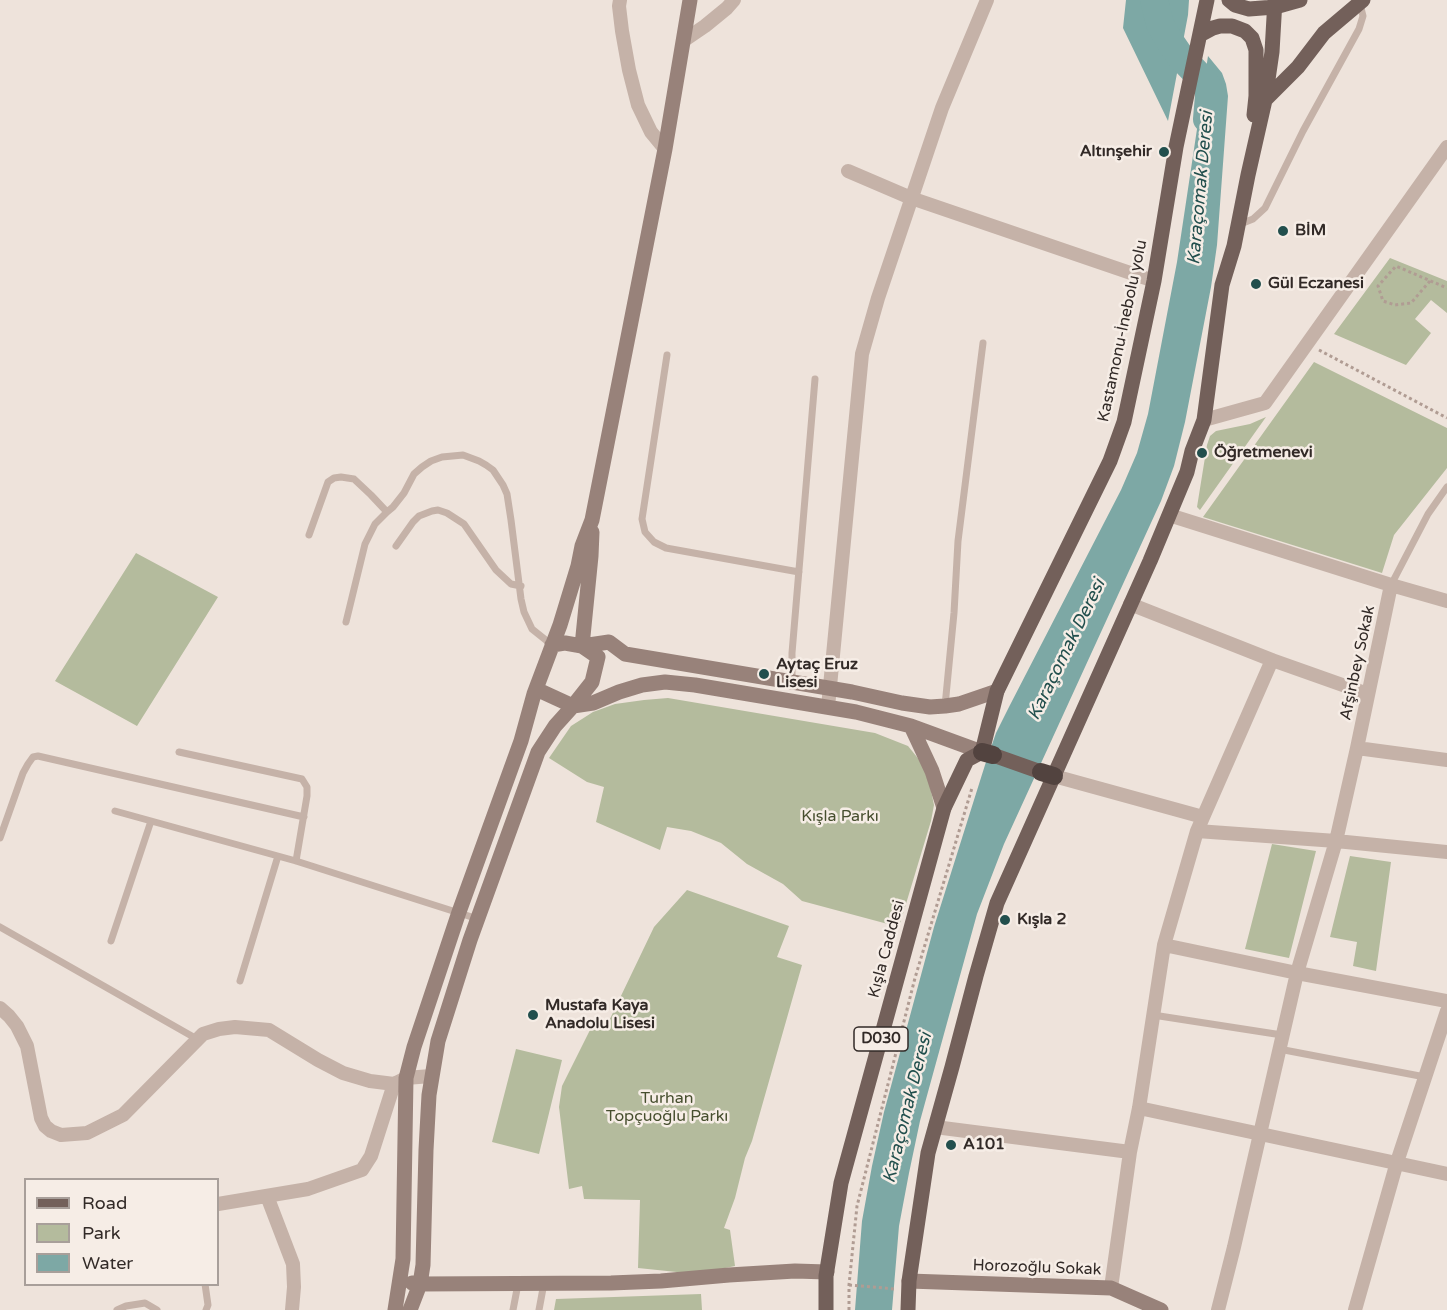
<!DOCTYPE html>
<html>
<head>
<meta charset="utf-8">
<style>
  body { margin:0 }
  #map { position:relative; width:1447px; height:1310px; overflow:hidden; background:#eee3db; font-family:"Varela Round",sans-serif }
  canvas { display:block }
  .legend { position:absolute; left:24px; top:1178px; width:195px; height:108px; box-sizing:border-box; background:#f6ede6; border:2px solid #a89f9a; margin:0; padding:8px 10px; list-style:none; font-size:18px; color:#322a27 }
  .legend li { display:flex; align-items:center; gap:12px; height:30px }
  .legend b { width:30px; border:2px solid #a89f9a }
</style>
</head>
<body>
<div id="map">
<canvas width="1447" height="1310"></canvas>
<ul class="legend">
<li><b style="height:8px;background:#73605a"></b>Road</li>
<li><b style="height:16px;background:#b4bb9d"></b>Park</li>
<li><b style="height:16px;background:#7da8a5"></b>Water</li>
</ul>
</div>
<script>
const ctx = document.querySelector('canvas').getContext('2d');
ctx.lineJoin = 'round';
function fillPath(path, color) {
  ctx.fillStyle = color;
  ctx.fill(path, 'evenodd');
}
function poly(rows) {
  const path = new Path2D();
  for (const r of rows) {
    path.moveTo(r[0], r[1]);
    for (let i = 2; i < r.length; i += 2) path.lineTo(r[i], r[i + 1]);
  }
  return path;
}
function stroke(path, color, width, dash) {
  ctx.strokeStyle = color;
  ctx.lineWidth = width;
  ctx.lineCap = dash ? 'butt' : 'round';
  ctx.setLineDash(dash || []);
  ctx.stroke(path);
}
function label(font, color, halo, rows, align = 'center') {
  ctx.font = font + ' "Varela Round",sans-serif';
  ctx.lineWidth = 5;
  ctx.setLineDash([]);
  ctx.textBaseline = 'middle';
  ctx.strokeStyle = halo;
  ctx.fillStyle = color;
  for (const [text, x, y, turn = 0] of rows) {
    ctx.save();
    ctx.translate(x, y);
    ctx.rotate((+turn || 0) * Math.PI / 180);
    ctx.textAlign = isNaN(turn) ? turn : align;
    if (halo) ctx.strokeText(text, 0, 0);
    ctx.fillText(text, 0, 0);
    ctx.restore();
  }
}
fillPath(poly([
  [1390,258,1447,281,1447,313,1431,300,1415,319,1431,333,1406,365,1334,334],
  [1314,362,1447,428,1447,468,1394,535,1382,573,1203,517],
  [1266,417,1200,510,1197,507,1207,445,1210,436,1216,431,1250,424],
  [136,553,218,597,137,726,55,681],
  [668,698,875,733,908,746,921,762,929,781,934,805,931,821,899,927,802,901,783,884,747,864,721,843,691,831,667,827,660,850,596,822,604,787,587,782,549,758,571,726,593,712,615,704,644,700],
  [1272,844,1316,851,1289,958,1245,949],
  [1350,856,1391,862,1376,971,1353,966,1357,942,1330,937],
  [687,890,789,926,777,957,802,965,752,1141,745,1158,735,1198,724,1228,730,1230,735,1266,696,1274,638,1268,640,1200,584,1199,582,1186,569,1189,559,1107,562,1086,596,1018,608,1023,654,927],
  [516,1049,562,1060,539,1154,492,1142],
  [701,1294,702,1310,554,1310,556,1299]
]), '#b4bb9d');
fillPath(poly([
  [1126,0,1189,0,1188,15,1168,121,1123,28],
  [1208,56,1222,73,1226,84,1228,96,1217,245,1211,287,1185,422,1174,466,1161,501,1004,844,977,914,920,1121,909,1173,899,1226,892,1310,855,1310,862,1221,872,1166,884,1112,934,927,985,765,996,733,1010,705,1121,490,1137,453,1148,414,1177,262]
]), '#7da8a5');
stroke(poly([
  [1154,0,1160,24,1169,40,1180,56,1204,81,1208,88,1209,96,1207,119]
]), '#7da8a5', 28);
stroke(poly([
  [1430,281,1411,303,1395,305,1383,301,1378,286,1396,266,1447,288],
  [1319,350,1447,418],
  [849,1285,895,1289],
  [849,1310,849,1285,857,1206,915,978,972,788]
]), '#b09c93', 3, [3, 3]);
stroke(poly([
  [1238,225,1253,219,1265,208,1303,131,1359,29,1363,16,1360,4],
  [667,355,642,519,645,532,654,542,666,548,799,572],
  [309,535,328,482,334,478,341,477,354,479,371,495,387,512],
  [396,546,413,522,419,516,432,511,438,510,447,513,464,524,496,570,511,584,521,586],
  [1391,585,1428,514,1447,487],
  [346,622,365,544,375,524,387,512,393,507,404,493,414,474,422,467,431,461,442,457,463,455,479,461,486,465,493,470,503,485,507,494,511,520,521,599,524,612,532,629,552,645],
  [792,683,792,653,815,379],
  [945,706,954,613,958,541,983,343],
  [179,752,302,779,307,787,307,796,296,861],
  [115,811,296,861,478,919],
  [0,838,23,773,28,764,33,757,38,756,304,817],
  [0,927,197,1039],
  [111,941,151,821],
  [240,981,278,856],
  [1153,1015,1282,1035],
  [1279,1049,1425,1077],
  [205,1284,208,1305,206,1310],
  [117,1310,126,1306,145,1303,157,1310],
  [513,1310,518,1284],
  [539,1310,544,1283]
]), '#c5b2a8', 7);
stroke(poly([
  [620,0,619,6,622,31,629,70,638,105,651,132,665,149],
  [683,41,705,26,727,8,734,0],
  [848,171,911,198,1154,281],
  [1204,420,1265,403,1447,147],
  [1169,515,1391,585,1447,601],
  [1130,604,1272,660,1368,694],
  [828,707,862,354,878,298,942,108,987,0],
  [1357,748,1447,760],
  [1054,776,1203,817],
  [1197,831,1336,841,1447,852],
  [1164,945,1297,973,1447,1001],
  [0,1008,9,1016,17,1026,27,1046,41,1118,45,1126,51,1131,61,1135,87,1133,123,1115,203,1034,219,1029,235,1027,269,1030,318,1060,343,1073,370,1081,394,1084],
  [1139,1108,1447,1174],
  [935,1127,1130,1152],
  [267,1196,293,1264,294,1287,292,1310],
  [218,1204,308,1189,362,1170,371,1156,394,1084,406,1078,431,1076],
  [1111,1288,1130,1152,1139,1108,1164,945,1197,831,1272,660],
  [1218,1310,1234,1247,1297,973,1336,841,1357,748,1391,585],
  [1355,1310,1397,1162,1447,1011]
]), '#c5b2a8', 14);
stroke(poly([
  [552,645,565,643,582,646,609,642,625,654,637,656,852,692,902,703,930,707,945,706,959,704,997,691],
  [582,646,591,556,592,532],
  [536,689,573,706,593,703,619,692,642,685,665,682,695,685,856,712,911,726,982,752],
  [911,726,932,771,944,808],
  [909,1281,1111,1288,1161,1310],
  [412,1283,420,1284,611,1283,661,1281,729,1275,795,1271,827,1272],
  [395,1310,403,1259,406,1078,414,1047,459,912,521,741,534,694,560,625,578,566,582,546,592,520,665,149,690,0],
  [410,1310,420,1284,423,1265,426,1150,429,1095,438,1041,470,940,538,752,555,726,573,706,592,682,598,657,582,646]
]), '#98827a', 15);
stroke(poly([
  [1229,0,1235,5,1249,9,1275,7,1300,0],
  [1200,35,1213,28,1220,26,1232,26,1245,31,1252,38,1256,50,1256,96,1254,115],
  [1265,100,1298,67,1324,33,1363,0],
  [993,755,1041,772],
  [826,1310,826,1276,841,1183,944,808,967,760,982,752,997,691,1110,461,1124,422,1154,281,1176,147,1207,0],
  [908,1310,909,1281,928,1153,952,1067,976,976,997,903,1150,561,1187,472,1192,451,1204,420,1222,285,1234,246,1248,175,1265,100,1272,52,1275,0]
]), '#73605a', 15);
stroke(poly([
  [982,752,993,755],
  [1041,772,1054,776]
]), '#52433f', 18);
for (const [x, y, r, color] of [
  [1164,152,6,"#224f4d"],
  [1283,231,6,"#224f4d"],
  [1256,284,6,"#224f4d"],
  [1202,453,6,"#224f4d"],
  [764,674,6,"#224f4d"],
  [1005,920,6,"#224f4d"],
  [533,1015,6,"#224f4d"],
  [951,1145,6,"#224f4d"]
]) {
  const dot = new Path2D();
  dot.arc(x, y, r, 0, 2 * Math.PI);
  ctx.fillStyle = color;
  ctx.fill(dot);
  stroke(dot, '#f6ede6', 2);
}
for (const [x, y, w] of [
  [881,1039,54]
]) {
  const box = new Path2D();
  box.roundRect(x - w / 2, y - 12, w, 24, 4.5);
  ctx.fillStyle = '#f6ede6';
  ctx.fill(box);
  stroke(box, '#322a27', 1.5);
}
label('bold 15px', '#322a27', null, [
  ["D030",881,1039]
]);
label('bold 16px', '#322a27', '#f6ede6', [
  ["Altınşehir",1152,152,"right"],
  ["BİM",1295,231],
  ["Gül Eczanesi",1268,284],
  ["Öğretmenevi",1214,453],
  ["Aytaç Eruz",776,665],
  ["Lisesi",776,683],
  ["Kışla 2",1017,920],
  ["Mustafa Kaya",545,1006],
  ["Anadolu Lisesi",545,1024],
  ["A101",963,1145]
], 'left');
label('16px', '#322a27', '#f6ede6', [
  ["Kastamonu-İnebolu yolu",1123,331,-78],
  ["Afşinbey Sokak",1358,663,-78],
  ["Kışla Caddesi",887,949,-75],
  ["Horozoğlu Sokak",1037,1268,2]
]);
label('16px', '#464e2e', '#f6ede6', [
  ["Kışla Parkı",840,817],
  ["Turhan",667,1099],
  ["Topçuoğlu Parkı",667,1117]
]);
label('italic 18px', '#224f4d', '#f6ede6', [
  ["Karaçomak Deresi",1201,188,-85],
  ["Karaçomak Deresi",1067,650,-64],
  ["Karaçomak Deresi",908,1108,-76]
]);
</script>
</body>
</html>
